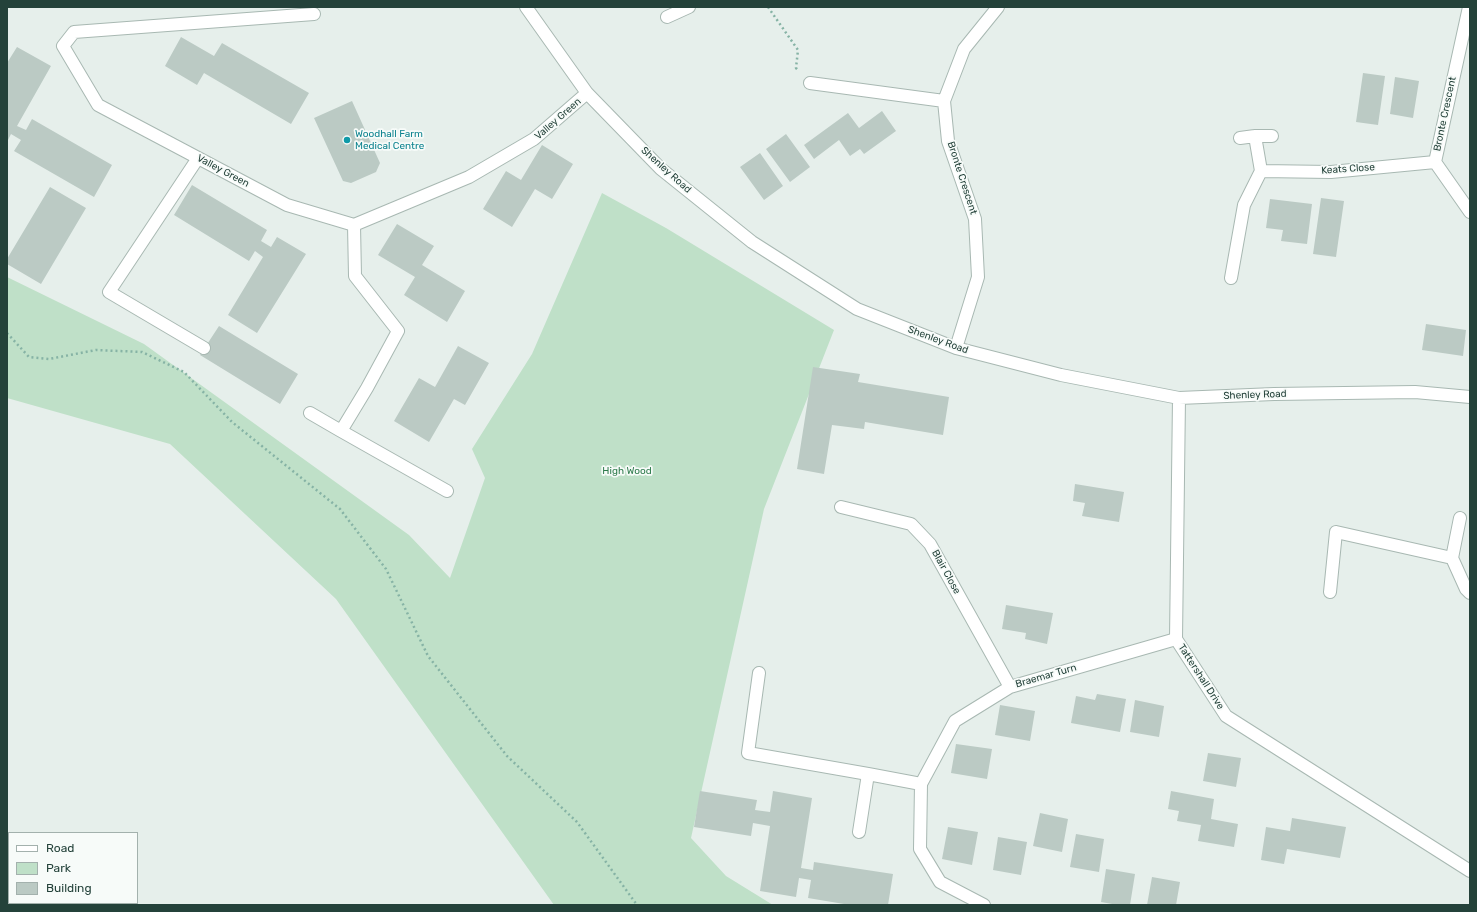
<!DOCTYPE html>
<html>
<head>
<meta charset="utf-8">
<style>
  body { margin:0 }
  #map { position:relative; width:1477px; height:912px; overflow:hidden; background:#e6efeb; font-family:Rubik,sans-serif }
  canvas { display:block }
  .frame { position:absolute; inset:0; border:8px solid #24423a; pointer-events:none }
  .legend { position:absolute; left:8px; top:832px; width:130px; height:72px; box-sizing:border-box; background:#f7fbf9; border:1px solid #a3b1ad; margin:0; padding:5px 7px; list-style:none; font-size:12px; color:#24423a }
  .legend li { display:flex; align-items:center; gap:8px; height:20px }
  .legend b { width:20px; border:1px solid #a3b1ad }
</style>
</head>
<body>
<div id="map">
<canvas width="1477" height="912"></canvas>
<div class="frame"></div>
<ul class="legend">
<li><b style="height:5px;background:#fff"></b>Road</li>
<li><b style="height:11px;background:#bfe0c8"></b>Park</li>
<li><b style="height:11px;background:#bbcac4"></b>Building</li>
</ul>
</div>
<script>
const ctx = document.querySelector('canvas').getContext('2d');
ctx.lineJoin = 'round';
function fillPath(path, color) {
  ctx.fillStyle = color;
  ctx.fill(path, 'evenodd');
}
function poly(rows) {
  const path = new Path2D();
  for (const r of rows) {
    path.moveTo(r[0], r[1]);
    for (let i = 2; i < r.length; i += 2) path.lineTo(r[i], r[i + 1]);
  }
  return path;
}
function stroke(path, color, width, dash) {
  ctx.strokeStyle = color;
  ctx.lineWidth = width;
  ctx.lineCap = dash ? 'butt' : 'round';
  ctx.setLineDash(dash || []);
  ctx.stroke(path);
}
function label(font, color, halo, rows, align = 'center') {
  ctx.font = font + ' Rubik,sans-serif';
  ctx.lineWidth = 3.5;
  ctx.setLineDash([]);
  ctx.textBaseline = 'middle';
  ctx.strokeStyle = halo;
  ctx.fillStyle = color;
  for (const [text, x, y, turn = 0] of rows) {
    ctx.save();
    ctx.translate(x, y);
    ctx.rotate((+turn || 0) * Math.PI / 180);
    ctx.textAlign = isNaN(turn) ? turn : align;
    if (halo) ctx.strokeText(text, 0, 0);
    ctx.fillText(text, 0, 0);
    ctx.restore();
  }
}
fillPath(poly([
  [602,193,666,228,834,330,764,509,691,838,726,876,773,905,554,905,336,599,170,444,7,398,7,277,144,344,409,535,450,578,485,478,472,449,532,354]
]), '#bfe0c8');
fillPath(poly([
  [181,37,214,56,222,43,309,93,291,124,204,73,197,85,165,66],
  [17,47,51,66,17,126,26,130,32,119,112,165,94,197,14,151,21,140,11,134,7,142,7,63],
  [1363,73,1385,76,1378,125,1356,122],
  [1395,77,1419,81,1413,118,1390,114],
  [352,101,380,163,376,172,351,183,343,181,314,118],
  [882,111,896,131,864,154,860,149,850,156,839,140,814,159,804,145,848,113,859,128],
  [786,134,810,167,790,182,766,149],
  [542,145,573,164,552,199,535,189,512,227,483,209,506,171,521,180],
  [760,153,783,186,764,200,740,167],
  [192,185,267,230,261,241,271,247,277,237,306,254,257,333,228,315,263,257,255,251,249,261,174,215],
  [50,187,86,208,41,284,7,264,7,259],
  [1321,198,1344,201,1336,257,1313,254],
  [1270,199,1312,204,1307,244,1281,241,1283,230,1266,228],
  [397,224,434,246,422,265,465,291,447,322,404,295,415,277,378,255],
  [1426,324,1466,330,1463,356,1422,350],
  [219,326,298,374,280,404,200,355],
  [458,346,489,363,465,405,454,399,429,442,394,421,419,378,435,387],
  [813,367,860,374,858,382,949,397,943,435,865,422,864,429,832,425,824,474,797,469],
  [1075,484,1124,492,1119,522,1082,516,1085,503,1073,501],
  [1006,605,1053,613,1047,644,1025,639,1026,633,1002,629],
  [1097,694,1126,699,1120,732,1071,723,1076,696,1095,700],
  [1135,700,1164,706,1159,737,1130,732],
  [1000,705,1035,711,1030,741,995,735],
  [956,744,992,749,987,779,951,773],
  [1208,753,1241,758,1236,787,1203,781],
  [700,791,757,800,755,810,770,812,773,791,812,798,801,868,813,870,814,862,893,874,888,905,850,905,808,898,811,880,799,878,796,897,760,891,770,826,753,823,751,836,694,827],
  [1171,791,1214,799,1211,819,1238,824,1234,847,1198,841,1201,825,1177,821,1179,811,1168,809],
  [1040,813,1068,819,1062,852,1033,846],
  [1292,818,1346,827,1340,858,1287,849,1284,864,1261,860,1266,827,1290,831],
  [948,827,978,832,972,865,942,859],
  [1076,834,1104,839,1099,872,1070,867],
  [998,837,1027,842,1021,875,993,870],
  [1106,869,1135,874,1130,905,1118,905,1101,902],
  [1152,877,1180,882,1176,905,1147,905]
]), '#bbcac4');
const minor = poly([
  [526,7,587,93,661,169,752,242,857,309,956,348,1061,375,1179,398,1274,394,1415,392,1470,397],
  [1469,7,1435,162,1470,212],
  [314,14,74,32,63,46,98,105,287,205,354,225,469,177,534,139,587,93],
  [667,17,689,7],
  [810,83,944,101],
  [1240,138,1255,136,1272,136],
  [198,158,109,292,204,348],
  [1261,171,1331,172,1435,162],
  [354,225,355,276,398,331,367,388,341,431,447,491],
  [1231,278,1244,205,1261,171,1255,136],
  [956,348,978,277,975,219,948,141,944,101,964,49,998,7],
  [1179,398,1176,639,1226,716,1470,871],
  [310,413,341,431],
  [841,507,911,524,930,544,1010,687],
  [1460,518,1452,558,1466,589,1470,593],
  [1330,592,1336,532,1452,558],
  [759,673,748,753,868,774],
  [859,832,868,774,921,784],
  [984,905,940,882,920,849,921,784,955,721,1010,687,1176,639]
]);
stroke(minor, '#a8b8b2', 14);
stroke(poly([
  [768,7,798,50,796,68,798,70],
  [7,333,29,357,49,359,96,350,142,352,184,372,232,422,340,509,386,569,428,656,507,756,577,822,637,905]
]), '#86b3a5', 2.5, [2, 3]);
stroke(minor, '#fff', 12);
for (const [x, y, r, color] of [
  [347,140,4,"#0f9aa8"]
]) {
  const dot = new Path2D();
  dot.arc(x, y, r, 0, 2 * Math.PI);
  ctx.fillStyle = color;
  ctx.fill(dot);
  stroke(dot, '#f7fbf9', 1.5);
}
label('10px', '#24423a', '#f7fbf9', [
  ["Bronte Crescent",1445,114,-78],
  ["Valley Green",558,119,-41],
  ["Keats Close",1348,169,-4],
  ["Shenley Road",666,170,42],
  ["Valley Green",223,171,28],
  ["Bronte Crescent",962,178,72],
  ["Shenley Road",938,340,20],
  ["Shenley Road",1255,395,-2],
  ["Blair Close",946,572,61],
  ["Braemar Turn",1046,676,-16],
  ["Tattershall Drive",1201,677,57]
]);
label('10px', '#0d838f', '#f7fbf9', [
  ["Woodhall Farm",355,134],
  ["Medical Centre",355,146]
], 'left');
label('10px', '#2d7a4b', '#f7fbf9', [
  ["High Wood",627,471]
]);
</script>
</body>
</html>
